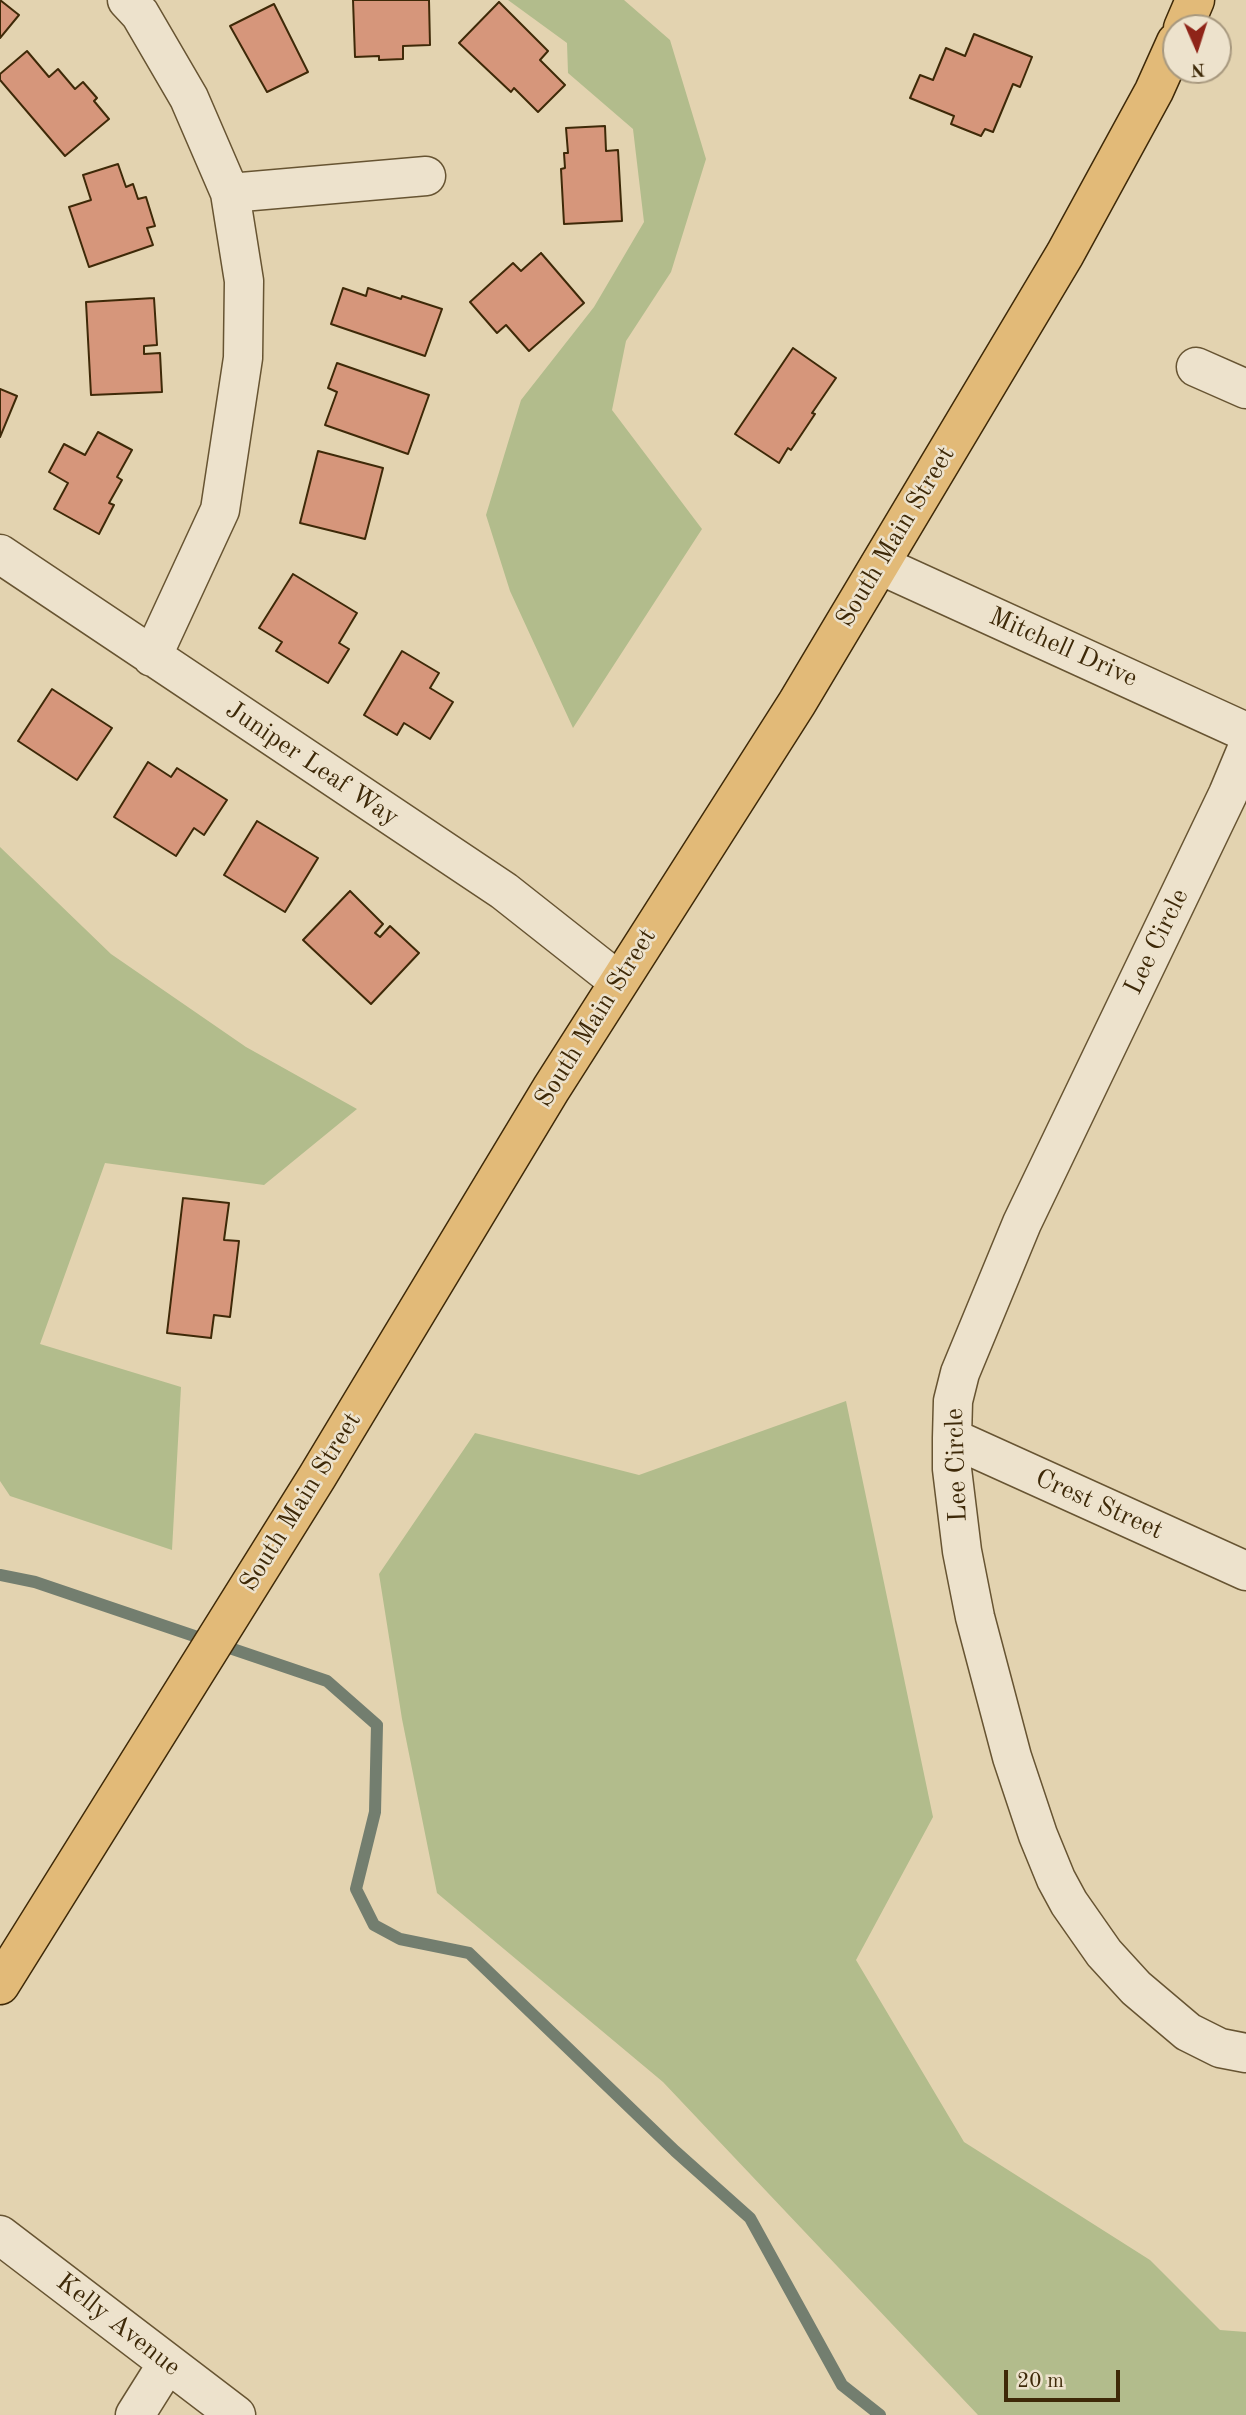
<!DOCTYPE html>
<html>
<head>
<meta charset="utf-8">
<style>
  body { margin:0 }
  #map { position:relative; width:1246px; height:2415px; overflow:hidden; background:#e3d3b0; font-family:"Old Standard TT",serif }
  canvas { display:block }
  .north { position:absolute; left:1162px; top:14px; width:70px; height:70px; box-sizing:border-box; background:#ede2cc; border:2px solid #a7987e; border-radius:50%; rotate:177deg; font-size:19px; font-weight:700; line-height:28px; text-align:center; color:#3e2908 }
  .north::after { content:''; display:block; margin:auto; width:24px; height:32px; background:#8f2418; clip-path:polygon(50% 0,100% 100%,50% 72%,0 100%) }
  .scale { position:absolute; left:1004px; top:2370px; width:116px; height:32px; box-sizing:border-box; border:4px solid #3e2908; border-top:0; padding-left:9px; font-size:21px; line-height:24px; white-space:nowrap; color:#3e2908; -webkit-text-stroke:5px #ede2cc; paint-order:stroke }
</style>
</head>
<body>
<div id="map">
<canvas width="1246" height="2415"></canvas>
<div class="north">N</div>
<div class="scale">20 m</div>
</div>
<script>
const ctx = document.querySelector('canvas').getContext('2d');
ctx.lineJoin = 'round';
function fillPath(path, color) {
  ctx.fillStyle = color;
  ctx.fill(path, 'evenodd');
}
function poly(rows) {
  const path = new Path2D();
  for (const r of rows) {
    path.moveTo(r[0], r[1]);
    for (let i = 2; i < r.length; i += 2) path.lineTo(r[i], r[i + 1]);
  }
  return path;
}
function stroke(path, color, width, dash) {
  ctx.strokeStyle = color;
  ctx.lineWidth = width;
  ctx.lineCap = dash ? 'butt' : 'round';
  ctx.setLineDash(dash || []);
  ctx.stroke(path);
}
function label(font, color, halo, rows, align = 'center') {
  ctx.font = font + ' "Old Standard TT",serif';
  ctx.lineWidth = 5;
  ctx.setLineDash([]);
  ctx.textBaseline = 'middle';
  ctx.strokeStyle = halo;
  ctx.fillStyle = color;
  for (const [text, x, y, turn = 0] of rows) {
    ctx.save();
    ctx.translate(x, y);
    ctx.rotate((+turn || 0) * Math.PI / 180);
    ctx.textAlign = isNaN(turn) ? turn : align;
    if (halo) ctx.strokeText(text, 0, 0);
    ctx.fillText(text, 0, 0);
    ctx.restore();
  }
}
fillPath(poly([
  [508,0,624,0,670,40,706,159,671,272,626,341,612,410,702,529,573,728,510,591,486,515,521,400,594,307,644,222,633,129,568,73,567,43],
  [0,847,111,954,246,1047,357,1109,264,1185,105,1163,40,1344,181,1387,172,1550,10,1496,0,1481],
  [846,1401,933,1817,856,1960,964,2142,1150,2260,1220,2330,1246,2332,1246,2415,978,2415,663,2082,437,1893,402,1719,379,1574,475,1433,639,1475]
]), '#b2bc8c');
stroke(poly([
  [0,1575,35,1582,327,1681,377,1725,375,1812,356,1889,374,1925,400,1939,469,1953,675,2151,750,2218,842,2385,880,2415]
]), '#737e6f', 12);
const building = poly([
  [0,0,19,15,0,38,0,0],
  [353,0,429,0,430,45,403,46,403,59,379,60,379,56,355,57,353,0],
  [499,2,548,51,540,60,565,85,538,112,514,88,511,92,459,43,499,2],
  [274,4,308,72,267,92,230,26,274,4],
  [974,34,1032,57,1020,87,1013,84,993,132,985,129,981,136,951,124,954,116,910,98,920,75,933,80,946,48,965,56,974,34],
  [27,51,49,77,58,69,75,89,83,82,97,98,94,101,109,119,65,156,0,80,0,74,27,51],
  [605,126,606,151,618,150,622,221,564,224,561,169,565,168,564,153,568,153,566,128,605,126],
  [118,164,126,187,133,184,138,199,146,197,155,226,147,228,153,245,89,267,69,207,91,200,83,175,118,164],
  [541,253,584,303,529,351,506,325,497,333,470,302,513,263,521,271,541,253],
  [343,288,366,296,368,288,401,299,402,296,442,309,425,356,331,324,343,288],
  [154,298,157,345,144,346,144,354,160,353,162,392,91,395,86,302,154,298],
  [793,348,836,378,812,413,815,414,791,450,788,448,779,463,735,434,793,348],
  [337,363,429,395,408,454,325,425,337,392,328,388,337,363],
  [0,389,17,396,0,437,0,389],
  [98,432,132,450,117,477,122,480,109,503,114,505,99,534,54,509,68,483,49,472,64,444,85,455,98,432],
  [318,451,383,468,365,539,300,523,318,451],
  [293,574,357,613,339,643,349,649,328,683,276,651,282,642,259,628,293,574],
  [402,651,439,673,430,688,453,702,430,739,404,723,397,735,364,715,402,651],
  [52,689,112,728,77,780,18,741,52,689],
  [148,762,171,777,177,768,227,800,204,835,194,828,176,856,114,817,148,762],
  [257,821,318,858,285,912,224,875,257,821],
  [350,891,383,924,375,933,380,937,390,926,419,953,371,1004,303,940,350,891],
  [183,1198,229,1203,224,1240,239,1241,230,1317,214,1315,211,1338,167,1333,183,1198]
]);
fillPath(building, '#d6967b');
stroke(building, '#3e2908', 2);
const minor = poly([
  [127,0,140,14,189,98,230,193,244,281,243,358,220,510,152,657],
  [230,193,426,176],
  [1196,367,1246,389],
  [0,554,504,891,618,981],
  [880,565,1246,732],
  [1246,751,1228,794,1022,1223,960,1373,953,1401,952,1438,952,1469,962,1551,975,1617,1012,1757,1038,1835,1056,1879,1069,1903,1104,1953,1136,1988,1188,2032,1220,2048,1246,2053],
  [952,1438,1246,1571],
  [0,2235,236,2415],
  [135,2415,167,2364]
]);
const major = poly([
  [1183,28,1195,0],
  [0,1985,317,1477,551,1089,797,703,1065,254,1154,91,1176,42]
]);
stroke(minor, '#675432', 41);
stroke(major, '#3e2908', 41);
stroke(minor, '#ede2cc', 38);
stroke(major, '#e2ba78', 38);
label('26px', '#3e2908', '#ede2cc', [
  ["South Main Street",896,537,-59],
  ["Mitchell Drive",1063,648,24],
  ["Juniper Leaf Way",312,764,34],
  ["Lee Circle",1157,942,-64],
  ["South Main Street",596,1018,-58],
  ["Lee Circle",957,1465,-92],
  ["South Main Street",301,1502,-58],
  ["Crest Street",1099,1505,24],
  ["Kelly Avenue",118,2325,38]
]);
</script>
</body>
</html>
